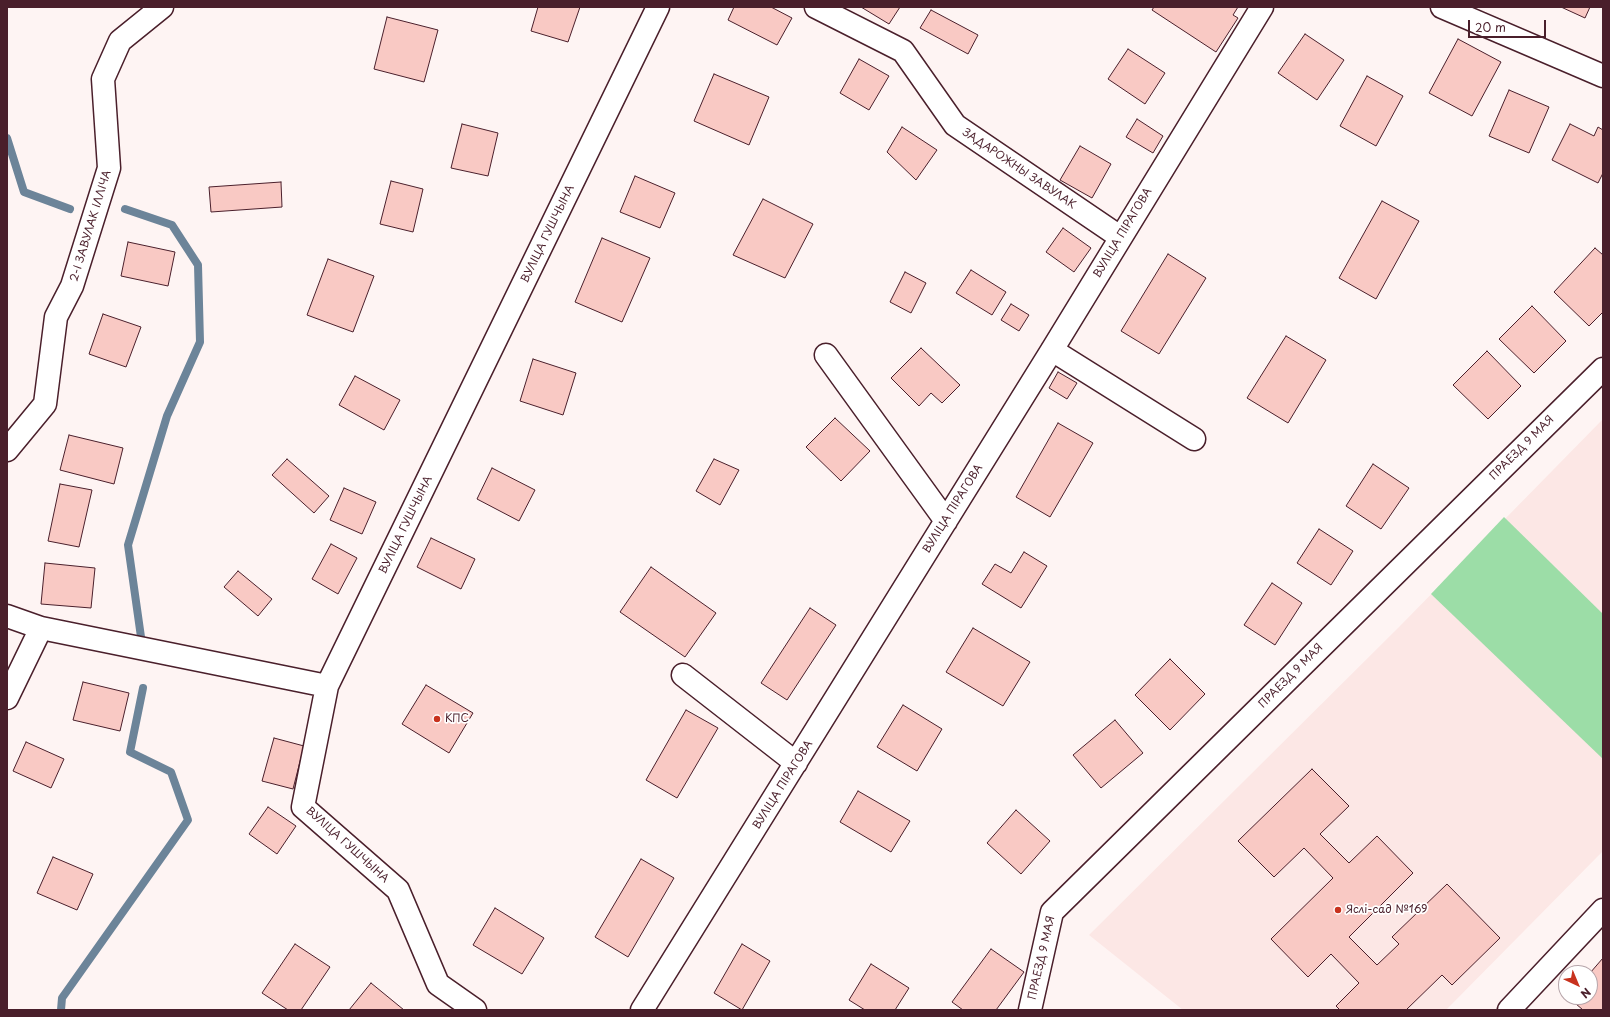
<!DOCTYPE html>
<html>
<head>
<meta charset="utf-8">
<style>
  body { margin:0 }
  #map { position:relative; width:1610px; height:1017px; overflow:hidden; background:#fef4f3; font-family:"Playpen Sans",sans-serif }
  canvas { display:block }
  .frame { position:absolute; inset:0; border:8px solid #4a1f2b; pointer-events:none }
  .north { position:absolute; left:1558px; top:965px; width:40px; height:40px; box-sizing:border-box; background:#fff; border:1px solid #b7a5aa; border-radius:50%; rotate:136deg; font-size:11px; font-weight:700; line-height:16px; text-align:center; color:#4a1f2b }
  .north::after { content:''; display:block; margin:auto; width:14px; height:18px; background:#c8321e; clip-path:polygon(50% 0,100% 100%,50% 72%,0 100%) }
  .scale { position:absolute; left:1468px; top:20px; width:78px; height:18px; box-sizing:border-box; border:2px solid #4a1f2b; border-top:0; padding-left:5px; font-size:12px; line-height:14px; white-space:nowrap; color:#4a1f2b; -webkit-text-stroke:3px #fff; paint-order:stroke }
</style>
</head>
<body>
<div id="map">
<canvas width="1610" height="1017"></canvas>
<div class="frame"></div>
<div class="north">N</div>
<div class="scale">20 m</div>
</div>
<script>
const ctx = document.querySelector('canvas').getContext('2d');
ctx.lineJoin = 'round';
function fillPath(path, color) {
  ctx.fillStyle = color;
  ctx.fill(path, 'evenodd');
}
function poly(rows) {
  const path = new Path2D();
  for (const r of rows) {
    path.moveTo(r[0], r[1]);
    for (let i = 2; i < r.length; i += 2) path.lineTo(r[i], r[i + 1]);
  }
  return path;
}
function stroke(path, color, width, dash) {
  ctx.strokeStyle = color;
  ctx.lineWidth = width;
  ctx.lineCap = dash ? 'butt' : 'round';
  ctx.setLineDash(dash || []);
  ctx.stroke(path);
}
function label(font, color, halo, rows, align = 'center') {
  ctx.font = font + ' "Playpen Sans",sans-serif';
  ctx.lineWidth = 3.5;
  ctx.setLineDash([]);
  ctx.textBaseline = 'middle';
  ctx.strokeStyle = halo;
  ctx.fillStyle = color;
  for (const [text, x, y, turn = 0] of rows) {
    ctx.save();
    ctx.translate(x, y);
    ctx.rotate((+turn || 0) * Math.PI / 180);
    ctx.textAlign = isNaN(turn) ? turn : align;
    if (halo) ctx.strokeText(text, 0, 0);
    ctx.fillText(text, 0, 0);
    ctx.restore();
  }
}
fillPath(poly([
  [1603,419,1603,851,1446,1010,1183,1010,1089,935,1399,627]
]), '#fce7e5');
fillPath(poly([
  [1504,517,1603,614,1603,759,1431,594]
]), '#9cdda7');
stroke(poly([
  [7,138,24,192,70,209],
  [125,209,172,225,198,265,200,342,167,416,128,545,141,637],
  [61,1010,62,998,188,820,171,772,130,752,143,688]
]), '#6c8499', 8);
const building = poly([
  [538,7,580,7,568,42,531,31,538,7],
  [734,7,771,7,792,18,777,45,728,20,734,7],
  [861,7,900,7,889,24,861,7],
  [1154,7,1238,7,1233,15,1238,18,1216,52,1152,10,1154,7],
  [1561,7,1590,7,1585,18,1561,7],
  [931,10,978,35,968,54,920,28,931,10],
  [387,17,438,30,424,82,374,69,387,17],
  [1305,34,1344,60,1317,100,1278,73,1305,34],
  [1458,39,1501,62,1472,116,1429,93,1458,39],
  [1128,49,1165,73,1145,104,1108,79,1128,49],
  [859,59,889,76,869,110,840,93,859,59],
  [714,74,769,97,749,145,694,121,714,74],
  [1367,76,1403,96,1376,146,1340,126,1367,76],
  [1509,90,1549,107,1529,153,1489,136,1509,90],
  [1137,119,1163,136,1153,153,1126,137,1137,119],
  [462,124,498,133,488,176,451,168,462,124],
  [1570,124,1594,136,1598,127,1603,130,1603,173,1598,183,1552,160,1570,124],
  [902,127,937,150,916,180,887,152,902,127],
  [1080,146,1111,164,1092,198,1060,180,1080,146],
  [635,176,675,193,660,228,620,212,635,176],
  [391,181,423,189,413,232,380,224,391,181],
  [281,182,282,207,211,212,209,187,281,182],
  [763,199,813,224,785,278,733,255,763,199],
  [1382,201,1419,221,1376,299,1339,278,1382,201],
  [1063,228,1091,248,1074,272,1046,252,1063,228],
  [602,238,650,258,622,322,575,302,602,238],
  [128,242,175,252,168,286,121,276,128,242],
  [1595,248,1603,255,1603,312,1589,326,1554,292,1595,248],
  [1168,254,1206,278,1159,354,1121,331,1168,254],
  [328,259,374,276,353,332,307,315,328,259],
  [971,270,1006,292,992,315,956,293,971,270],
  [905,272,926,283,911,313,890,302,905,272],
  [1011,304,1029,315,1019,331,1001,320,1011,304],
  [1532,306,1566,341,1534,373,1499,339,1532,306],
  [103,314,141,327,126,367,89,354,103,314],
  [1286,336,1326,360,1288,423,1247,398,1286,336],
  [921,348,960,385,942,403,931,393,919,406,891,378,921,348],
  [1487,351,1521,386,1488,419,1453,385,1487,351],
  [533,359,576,373,563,415,520,401,533,359],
  [1058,372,1077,383,1067,399,1049,388,1058,372],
  [355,376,400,400,384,430,339,405,355,376],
  [835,418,870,451,841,481,806,447,835,418],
  [1058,423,1093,443,1050,517,1016,497,1058,423],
  [69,435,123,448,114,484,60,470,69,435],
  [287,459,329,496,314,513,272,475,287,459],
  [714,459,739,470,720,505,696,491,714,459],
  [1373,464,1409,488,1381,529,1346,506,1373,464],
  [492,468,535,490,519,521,477,499,492,468],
  [60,484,92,490,79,547,48,541,60,484],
  [344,488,376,502,362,534,330,520,344,488],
  [1319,529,1353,551,1331,585,1297,563,1319,529],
  [431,538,475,559,461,589,417,567,431,538],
  [331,544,357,558,338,594,312,579,331,544],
  [1024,552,1047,566,1021,608,982,584,995,564,1011,573,1024,552],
  [45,563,95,568,91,608,41,604,45,563],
  [651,567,716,613,685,657,620,612,651,567],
  [238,571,272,599,258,616,224,587,238,571],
  [1272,583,1302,603,1275,645,1244,625,1272,583],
  [810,608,836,625,787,700,761,683,810,608],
  [973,628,1030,662,1003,706,946,672,973,628],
  [1170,659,1205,694,1170,730,1135,695,1170,659],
  [83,682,129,693,120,731,73,720,83,682],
  [426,685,473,713,449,753,402,724,426,685],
  [903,705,942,729,917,771,877,747,903,705],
  [686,710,718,728,677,798,646,780,686,710],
  [1115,720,1143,753,1101,788,1073,755,1115,720],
  [274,738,304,746,293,789,262,781,274,738],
  [26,742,64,759,51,788,13,771,26,742],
  [1312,769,1349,806,1320,834,1349,863,1377,836,1413,873,1349,937,1377,965,1399,944,1392,937,1447,884,1500,938,1452,985,1442,975,1406,1010,1340,1010,1336,1006,1359,983,1331,954,1308,977,1271,939,1333,878,1304,848,1274,877,1238,841,1312,769],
  [858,791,910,821,891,852,840,822,858,791],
  [268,807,296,826,277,854,249,834,268,807],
  [1016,810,1050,841,1021,874,987,843,1016,810],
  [53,857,93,874,77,910,37,893,53,857],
  [641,859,674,878,628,957,595,937,641,859],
  [495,908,544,938,522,974,473,945,495,908],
  [295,944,330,967,301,1010,288,1010,262,993,295,944],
  [742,944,770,961,742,1010,714,993,742,944],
  [991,949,1024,972,996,1010,963,1010,952,1002,991,949],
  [1603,958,1603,1010,1583,1010,1568,997,1590,997,1590,973,1603,958],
  [871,964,909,988,895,1010,865,1010,849,1000,871,964],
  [371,983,404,1010,349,1010,371,983]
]);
fillPath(building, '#f9c9c4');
stroke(building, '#4a1f2b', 1);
const minor = poly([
  [816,7,903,51,955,125,1120,237],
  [1442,7,1603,76],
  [1052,350,1194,439],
  [826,355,946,521],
  [7,450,45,404,56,317,72,286,109,168,103,79,120,41,162,7],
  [7,616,41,628,327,686],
  [683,675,796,763],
  [7,698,41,628],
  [475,1010,438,984,398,890,303,807,327,686,658,7],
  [642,1010,1052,350,1262,7],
  [1030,1010,1052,912,1603,369],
  [1509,1010,1603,910]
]);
stroke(minor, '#4a1f2b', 25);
stroke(minor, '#fff', 22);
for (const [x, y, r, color] of [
  [437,719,4,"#c8321e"],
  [1338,910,4,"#c8321e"]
]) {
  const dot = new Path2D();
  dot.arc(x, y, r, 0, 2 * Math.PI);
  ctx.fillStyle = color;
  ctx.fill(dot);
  stroke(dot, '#fff', 1.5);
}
label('11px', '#4a1f2b', '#fff', [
  ["ЗАДАРОЖНЫ ЗАВУЛАК",1019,169,34],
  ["2-І ЗАВУЛАК ІЛЛІЧА",91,226,-73],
  ["ВУЛІЦА ПІРАГОВА",1123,233,-59],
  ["ВУЛІЦА ГУШЧЫНА",548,234,-64],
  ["ПРАЕЗД 9 МАЯ",1522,448,-45],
  ["ВУЛІЦА ПІРАГОВА",953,509,-58],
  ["ВУЛІЦА ГУШЧЫНА",406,525,-64],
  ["ПРАЕЗД 9 МАЯ",1291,676,-45],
  ["ВУЛІЦА ПІРАГОВА",783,785,-58],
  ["ВУЛІЦА ГУШЧЫНА",347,845,42],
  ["ПРАЕЗД 9 МАЯ",1042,958,-77]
]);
label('11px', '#4a1f2b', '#fff', [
  ["КПС",445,719],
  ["Яслі-сад №169",1346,910]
], 'left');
</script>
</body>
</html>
